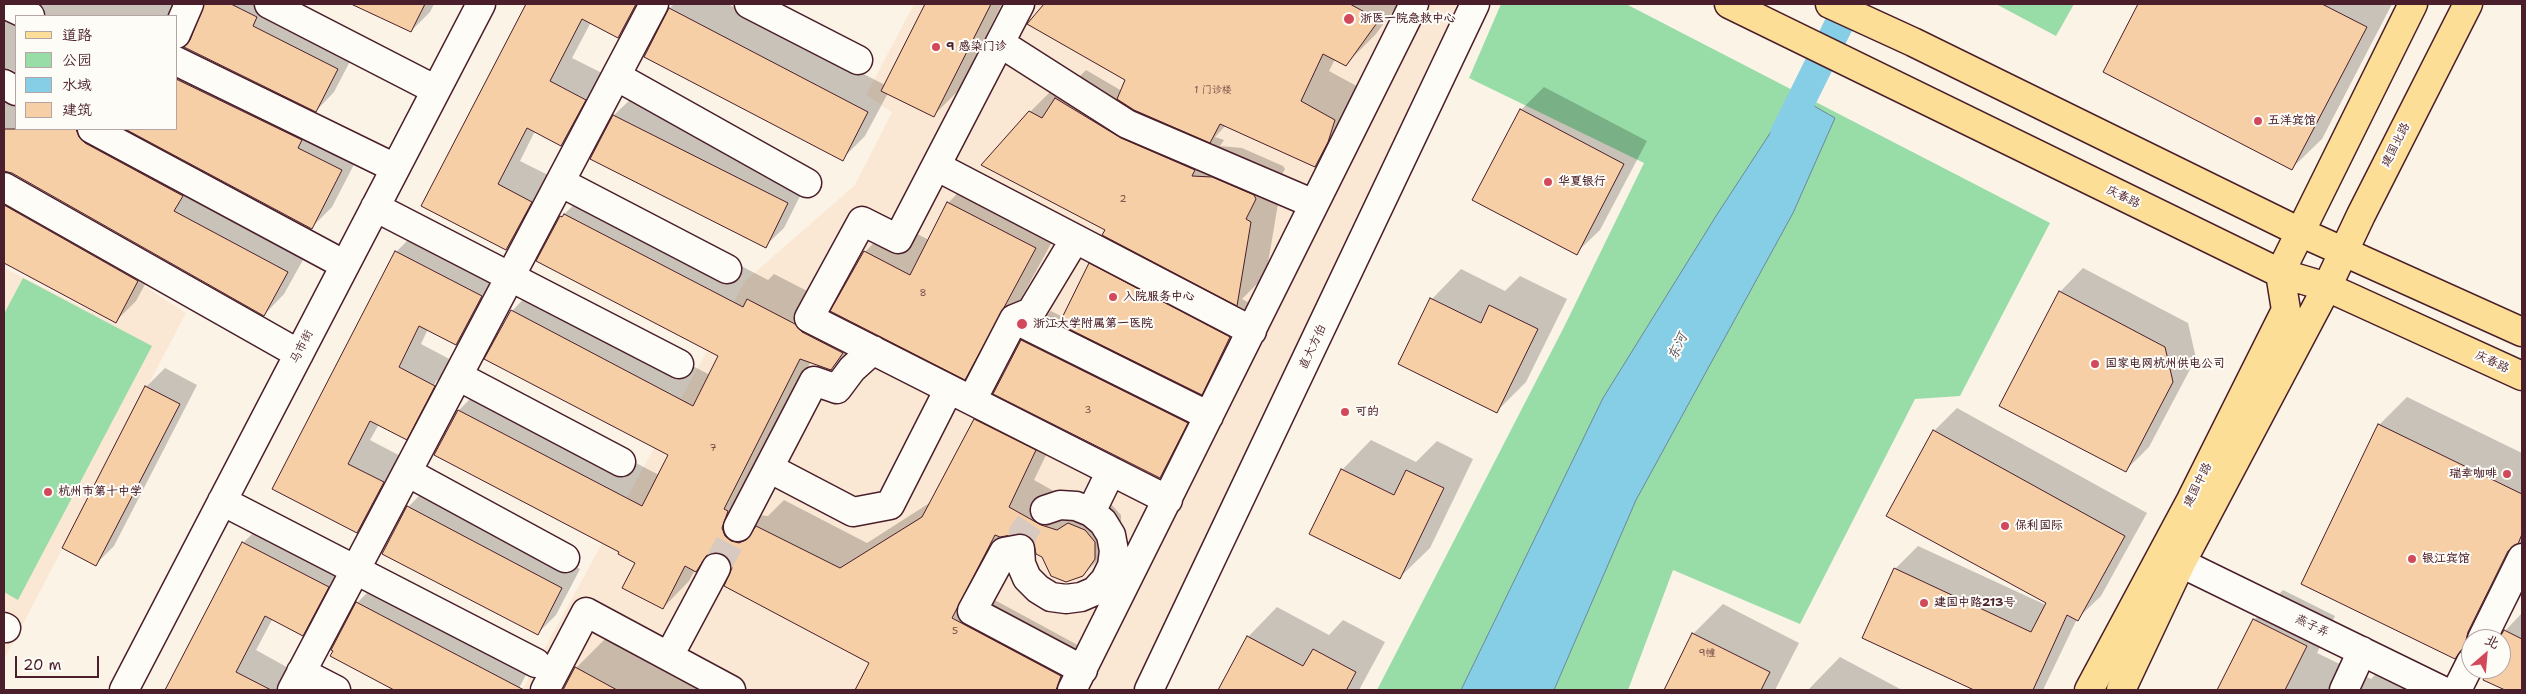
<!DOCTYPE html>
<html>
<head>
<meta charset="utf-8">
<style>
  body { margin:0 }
  #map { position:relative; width:2526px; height:694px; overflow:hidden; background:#fcf3e7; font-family:"Shantell Sans","LXGW WenKai TC",sans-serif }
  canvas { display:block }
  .frame { position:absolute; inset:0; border:5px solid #4a1f2b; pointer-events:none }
  .legend { position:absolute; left:15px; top:15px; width:162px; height:115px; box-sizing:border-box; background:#fdfcf7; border:1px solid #b5a4a5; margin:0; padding:6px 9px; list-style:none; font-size:15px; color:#4a1f2b }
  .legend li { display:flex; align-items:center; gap:10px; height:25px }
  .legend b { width:25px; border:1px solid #b5a4a5 }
  .north { position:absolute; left:2461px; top:629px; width:50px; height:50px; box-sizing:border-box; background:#fdfcf7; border:1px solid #b5a4a5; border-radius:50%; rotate:27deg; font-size:14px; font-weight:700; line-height:20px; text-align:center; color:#4a1f2b }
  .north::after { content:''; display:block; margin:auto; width:18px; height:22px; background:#d1495b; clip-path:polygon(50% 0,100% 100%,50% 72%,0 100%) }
  .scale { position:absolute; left:15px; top:656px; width:84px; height:22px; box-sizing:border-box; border:2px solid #4a1f2b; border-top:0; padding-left:6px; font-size:15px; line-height:18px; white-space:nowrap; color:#4a1f2b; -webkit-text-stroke:4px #fdfcf7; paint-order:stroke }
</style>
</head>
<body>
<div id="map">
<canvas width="2526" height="694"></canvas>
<div class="frame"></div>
<ul class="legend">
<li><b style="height:6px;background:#fdde96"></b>道路</li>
<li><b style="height:14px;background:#98dca8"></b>公园</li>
<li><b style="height:14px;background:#85cee6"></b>水域</li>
<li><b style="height:14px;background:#f7cfa6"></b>建筑</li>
</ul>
<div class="north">北</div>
<div class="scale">20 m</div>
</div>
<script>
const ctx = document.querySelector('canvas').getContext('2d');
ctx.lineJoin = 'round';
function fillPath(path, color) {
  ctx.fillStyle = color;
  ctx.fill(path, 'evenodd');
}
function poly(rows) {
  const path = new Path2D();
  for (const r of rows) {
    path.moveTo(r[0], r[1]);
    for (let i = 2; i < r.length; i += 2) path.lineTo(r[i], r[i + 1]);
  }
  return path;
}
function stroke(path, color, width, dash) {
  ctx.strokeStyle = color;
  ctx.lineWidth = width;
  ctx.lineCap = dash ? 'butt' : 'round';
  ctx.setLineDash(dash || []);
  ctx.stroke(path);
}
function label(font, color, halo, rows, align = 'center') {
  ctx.font = font + ' "Shantell Sans","LXGW WenKai TC",sans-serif';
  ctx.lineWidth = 4;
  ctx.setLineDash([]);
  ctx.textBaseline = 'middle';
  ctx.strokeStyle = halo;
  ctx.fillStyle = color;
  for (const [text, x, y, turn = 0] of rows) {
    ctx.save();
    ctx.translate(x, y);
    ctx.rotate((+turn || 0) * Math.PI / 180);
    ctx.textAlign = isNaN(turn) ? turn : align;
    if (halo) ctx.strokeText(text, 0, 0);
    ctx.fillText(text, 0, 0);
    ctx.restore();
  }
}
fillPath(poly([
  [914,4,1475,4,1149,690,522,690,745,281,855,185,892,112,866,95],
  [4,268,115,323,138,282,186,313,4,660]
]), '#fae8d4');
fillPath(poly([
  [1501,4,1626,4,2050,223,1960,396,1915,399,1800,624,1673,570,1628,690,1377,690,1564,327,1644,163,1469,78],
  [1996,4,2074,4,2056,36],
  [23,278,152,346,18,600,4,592,4,314]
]), '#98dca8');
const water = poly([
  [1795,95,1835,118,1793,213,1636,500,1554,690,1461,690,1603,398,1716,216,1795,95]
]);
fillPath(water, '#85cee6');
stroke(water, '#6d889b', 1);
fillPath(poly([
  [4,4,33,4,45,10,40,4,183,4,181,41,184,49,190,55,362,149,332,207,311,228,127,129,176,129,176,16,16,16,16,72,8,68,16,76,16,129,118,129,308,251,284,294,264,315,8,171,17,180,158,260,136,301,115,322,4,262],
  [205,4,272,4,356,50,334,92,316,111,205,10],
  [354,4,434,4,430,12,411,31],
  [542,4,647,4,641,14,618,37,591,22,572,58,608,76,584,121,561,144,535,131,520,161,554,178,529,226,506,249,423,206],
  [674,4,728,4,885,85,927,4,1002,4,958,91,933,116,888,93,865,136,842,159,670,8],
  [1046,4,1398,4,1376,34,1346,64,1335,59,1329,71,1364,90,1345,136,1315,165,1226,125,1215,137,1224,140,1220,146,1242,148,1283,166,1285,169,1274,189,1280,192,1266,275,1242,299,1259,308,1231,364,1207,388,1216,393,1189,447,1160,477,1060,426,1034,480,1068,499,1096,497,1111,504,1121,515,1121,532,1110,548,1083,575,1027,534,1007,534,978,591,1087,650,1080,690,857,690,871,662,733,568,731,560,724,553,715,551,695,570,689,581,663,608,637,562,620,551,459,410,485,384,659,475,670,455,512,311,538,284,710,375,720,355,561,217,592,188,768,280,774,274,821,298,833,308,865,252,894,222,929,240,948,203,978,173,1065,218,994,348,965,378,867,328,858,343,831,369,811,361,749,483,757,515,768,516,784,500,867,543,931,502,975,420,999,396,1022,341,1051,311,1063,317,1090,264,1114,240,1030,112,1060,82,1069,87,1086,70,1122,91,1127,79,1029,24],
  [2140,4,2392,4,2322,139,2292,168,2104,72],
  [1544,87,1647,141,1600,230,1576,253,1521,110],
  [633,97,806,184,784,228,765,246,592,158,614,115],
  [419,229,504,273,479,320,456,343,428,329,421,344,457,363,429,415,406,438,379,424,370,440,406,459,380,508,357,531,274,488,396,252],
  [437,380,439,381,422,412,419,412],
  [2083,268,2188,323,2196,358,2149,447,2126,470,2060,292],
  [1461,269,1505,291,1520,276,1567,299,1526,382,1496,412,1432,299],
  [165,368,197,385,114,546,96,564,146,387],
  [2407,397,2522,453,2522,549,2471,643,2455,657,2379,425],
  [1957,408,2147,513,2101,596,2077,619,2043,690,1977,690,1863,637,1895,569,1918,546,2046,605,2047,602,1934,431],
  [1371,440,1416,462,1437,441,1473,459,1430,548,1400,577,1342,470],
  [426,489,580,569,556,615,537,634,408,507],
  [265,521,349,565,324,613,303,634,273,618,256,650,328,690,166,690,243,543],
  [380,580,534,660,518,690,397,690,331,656,357,603],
  [2283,590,2335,616,2317,653,2371,679,2394,656,2464,690,2219,690,2254,620],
  [1723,604,1799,643,1775,690,1665,690,1693,634],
  [1277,607,1329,635,1343,620,1385,642,1359,690,1219,690,1248,637],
  [2522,613,2522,690,2508,690,2485,679,2488,673,2486,669,2501,669,2505,631],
  [605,639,702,690,564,690,576,668],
  [1840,657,1902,690,1808,690]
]), '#0003');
stroke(poly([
  [1785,133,1849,4]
]), '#85cee6', 29);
const building = poly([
  [204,4,231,4,257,17,253,26,338,69,316,112,184,47,190,40,204,4],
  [351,4,425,4,411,32,351,4],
  [526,4,636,4,618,38,582,19,550,81,586,100,561,146,527,128,498,184,532,202,506,250,421,206,526,4],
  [925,4,991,4,934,117,881,91,925,4],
  [1044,4,1350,4,1379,20,1346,66,1323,54,1301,101,1335,120,1328,142,1315,167,1220,124,1210,143,1134,110,1117,99,1125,80,1027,24,1044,4],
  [2138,4,2322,4,2367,27,2292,170,2103,72,2138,4],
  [669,8,868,112,843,161,644,57,669,8],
  [176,79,302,140,298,148,342,170,312,229,125,129,176,129,176,79],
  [1055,98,1121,138,1195,170,1192,176,1212,177,1254,195,1256,199,1246,219,1251,222,1237,306,1102,235,1105,230,981,165,1029,111,1042,118,1055,98],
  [1520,109,1624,164,1577,255,1472,200,1520,109],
  [613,115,788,203,766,248,590,159,613,115],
  [4,129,76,129,79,137,85,143,183,196,174,211,288,272,264,316,12,173,4,171,4,129],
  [947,202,1036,248,965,380,830,311,864,251,910,275,947,202],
  [4,205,138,281,116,323,4,263,4,205],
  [564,214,743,307,747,299,795,324,802,332,843,353,831,370,800,359,724,509,728,511,722,528,725,536,731,541,739,543,746,540,756,526,840,568,922,517,974,419,1036,450,1009,507,1041,525,1057,530,1068,523,1085,530,1095,542,1095,559,1083,576,1066,582,1051,576,1042,557,1036,554,1033,540,1026,535,1017,534,1000,537,995,535,952,618,1061,676,1056,690,855,690,869,663,724,586,732,568,729,560,724,554,715,552,707,555,696,572,685,566,663,609,622,588,635,563,618,554,619,552,434,455,458,410,642,506,668,455,484,359,511,310,693,406,718,356,536,261,560,216,562,217,564,214],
  [395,251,482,296,456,345,419,326,399,367,435,386,407,440,370,421,348,464,384,482,357,533,272,489,395,251],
  [1089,263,1230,337,1202,395,1059,324,1089,263],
  [2059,291,2165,347,2173,382,2126,472,1999,406,2059,291],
  [1430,298,1481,323,1489,305,1538,329,1497,413,1398,364,1430,298],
  [1021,340,1188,423,1160,478,993,394,1021,340],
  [145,386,180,404,96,566,62,548,145,386],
  [2378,424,2522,494,2522,534,2518,544,2508,551,2468,632,2466,640,2469,647,2462,649,2455,659,2301,584,2378,424],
  [1933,430,2125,536,2078,621,2067,615,2033,690,1974,690,1862,638,1894,568,2031,632,2046,603,1886,516,1933,430],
  [1341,469,1394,495,1406,470,1444,488,1400,579,1309,534,1341,469],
  [407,506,562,588,538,635,382,554,407,506],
  [242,542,329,587,303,636,265,616,236,672,271,690,165,690,242,542],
  [356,602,524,690,394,690,330,656,333,651,331,650,356,602],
  [2253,619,2307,646,2285,690,2217,690,2253,619],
  [2504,630,2522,639,2522,690,2505,690,2483,680,2486,673,2483,672,2485,669,2501,669,2499,639,2504,630],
  [1692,633,1770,672,1761,690,1664,690,1692,633],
  [1247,636,1303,666,1313,649,1356,672,1347,689,1349,690,1218,690,1247,636],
  [575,667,617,690,563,690,575,667]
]);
fillPath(building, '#f7cfa6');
stroke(building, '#4a1f2b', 1);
stroke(poly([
  [1020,549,1023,533,1032,520,1045,510],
  [716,568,738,527]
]), '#d8c9c1', 28, [28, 14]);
const minor = poly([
  [4,4,30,16],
  [269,4,436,90],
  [749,4,858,60],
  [1020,4,898,239,862,221,809,318,1168,500],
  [176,34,189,4],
  [1000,43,1127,124,1314,204],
  [176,61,395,168],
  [616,76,807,183],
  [4,84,16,91],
  [92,129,345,265],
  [936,166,1252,331],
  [560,182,727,269],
  [4,187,299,354],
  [375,207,679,364],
  [1014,319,1209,416],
  [458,376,621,462],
  [972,400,1014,319,1031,312,1075,239],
  [769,468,853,512,890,505,949,389],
  [407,472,565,558],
  [222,501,536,663],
  [1045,510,1060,505,1076,506,1091,512,1103,522,1111,535,1114,551,1112,566,1105,580,1095,591,1081,597,1066,599,1051,597,1038,589,1027,578,1021,564,1020,549,1004,552,972,611,1083,670],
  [1091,512,1111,471],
  [738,527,814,381,837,389,852,369,873,350],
  [2181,563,2441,690],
  [4,627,6,628],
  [2482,639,2522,558],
  [669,656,716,568],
  [301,672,336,690],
  [124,690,481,4],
  [292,690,654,4],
  [545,690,586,612,731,690],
  [1072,690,1414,4],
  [1149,690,1475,4],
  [2344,690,2362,651],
  [2457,690,2471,662]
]);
const major = poly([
  [1729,4,2280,273,2327,287,2522,376],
  [1830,4,1913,42,2300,232,2522,332],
  [2280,273,2413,4],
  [2089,690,2191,500,2286,310,2280,273],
  [2121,690,2181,563,2327,287,2361,215,2468,4]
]);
stroke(minor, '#4a1f2b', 31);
stroke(major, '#4a1f2b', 31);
stroke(minor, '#fdfcf7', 28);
stroke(major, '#fdde96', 28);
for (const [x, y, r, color] of [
  [1349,19,6,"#d1495b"],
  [936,47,5,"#d1495b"],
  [2258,121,5,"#d1495b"],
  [1548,182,5,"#d1495b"],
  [1113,297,5,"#d1495b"],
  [1022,324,6,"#d1495b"],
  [2095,364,5,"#d1495b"],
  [1345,412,5,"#d1495b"],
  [2507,474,5,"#d1495b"],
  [48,492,5,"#d1495b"],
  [2005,526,5,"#d1495b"],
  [2412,559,5,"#d1495b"],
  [1924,603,5,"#d1495b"]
]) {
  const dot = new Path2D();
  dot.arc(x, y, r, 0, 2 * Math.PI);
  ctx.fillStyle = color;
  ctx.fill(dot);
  stroke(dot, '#fdfcf7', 2);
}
label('10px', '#754b4a', null, [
  ["1 门诊楼",1213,90],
  ["2",1123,199],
  ["8",923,293],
  ["3",1088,410],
  ["7",713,448],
  ["5",955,631],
  ["9幢",1707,653]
]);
label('bold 12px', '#4a1f2b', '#fdfcf7', [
  ["浙医一院急救中心",1360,19],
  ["9 感染门诊",946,47],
  ["五洋宾馆",2268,121],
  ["华夏银行",1558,182],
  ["入院服务中心",1123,297],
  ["浙江大学附属第一医院",1033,324],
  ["国家电网杭州供电公司",2105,364],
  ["可的",1355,412],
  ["瑞幸咖啡",2497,474,"right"],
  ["杭州市第十中学",58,492],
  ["保利国际",2015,526],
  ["银江宾馆",2422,559],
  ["建国中路213号",1934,603]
], 'left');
label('12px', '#4a1f2b', '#fdfcf7', [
  ["建国北路",2396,145,-63],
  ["庆春路",2123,197,26],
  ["马市街",302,347,-63],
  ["直大方伯",1313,347,-65],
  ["庆春路",2492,362,25],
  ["建国中路",2198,485,-63],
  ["燕子弄",2312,626,26]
]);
label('italic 14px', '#5c5463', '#fdfcf7', [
  ["东河",1678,347,-64]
]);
</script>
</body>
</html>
